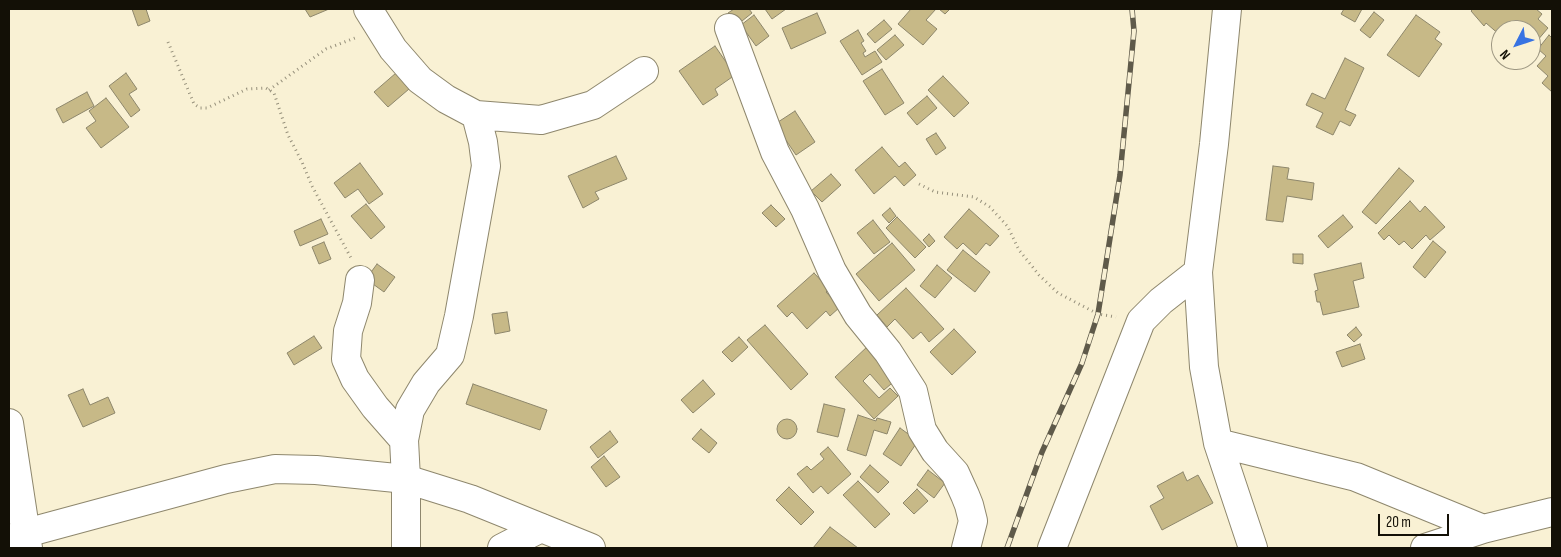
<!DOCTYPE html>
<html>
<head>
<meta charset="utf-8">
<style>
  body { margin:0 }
  #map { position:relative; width:1561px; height:557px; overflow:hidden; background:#f9f1d4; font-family:"Sofia Sans Condensed",sans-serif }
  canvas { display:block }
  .frame { position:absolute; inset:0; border:10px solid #131006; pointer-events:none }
  .north { position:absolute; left:1491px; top:20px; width:50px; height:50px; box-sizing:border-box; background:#f9f1d4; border:1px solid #9d9782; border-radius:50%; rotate:229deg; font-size:14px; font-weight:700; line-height:20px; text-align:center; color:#131006 }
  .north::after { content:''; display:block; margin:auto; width:18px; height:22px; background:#3873e2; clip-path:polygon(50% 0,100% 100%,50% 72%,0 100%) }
  .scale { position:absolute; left:1378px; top:514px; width:71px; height:22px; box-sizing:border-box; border:2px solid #131006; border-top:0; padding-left:6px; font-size:15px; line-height:18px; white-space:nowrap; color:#131006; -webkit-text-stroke:4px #f9f1d4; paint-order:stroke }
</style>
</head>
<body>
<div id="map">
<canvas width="1561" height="557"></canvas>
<div class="frame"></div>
<div class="north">N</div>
<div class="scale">20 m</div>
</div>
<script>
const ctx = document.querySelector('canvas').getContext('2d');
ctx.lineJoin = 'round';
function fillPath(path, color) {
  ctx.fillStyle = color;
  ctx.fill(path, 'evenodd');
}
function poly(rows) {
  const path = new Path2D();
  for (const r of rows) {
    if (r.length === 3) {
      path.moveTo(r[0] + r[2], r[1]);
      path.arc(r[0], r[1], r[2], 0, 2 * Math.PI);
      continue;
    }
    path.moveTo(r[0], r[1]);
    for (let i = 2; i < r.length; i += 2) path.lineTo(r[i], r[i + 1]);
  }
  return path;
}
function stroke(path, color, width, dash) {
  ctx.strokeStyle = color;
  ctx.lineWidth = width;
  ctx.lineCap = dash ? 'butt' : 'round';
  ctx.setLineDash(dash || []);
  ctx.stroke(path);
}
const building = poly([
  [132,9,146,9,150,21,138,26,132,9],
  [305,9,329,9,310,17,305,9],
  [734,9,749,9,752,13,737,25,728,13,734,9],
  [765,9,786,9,772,19,765,9],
  [911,9,936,9,926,20,937,29,923,45,898,24,911,9],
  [939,9,950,9,945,14,939,9],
  [1344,9,1362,9,1355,22,1341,14,1344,9],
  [1473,9,1536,9,1542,14,1538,19,1548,28,1531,48,1531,30,1501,30,1501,36,1486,23,1484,26,1471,11,1473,9],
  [1374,12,1384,20,1370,38,1360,30,1374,12],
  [817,13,826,33,791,49,782,28,817,13],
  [754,15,769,36,756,46,741,25,754,15],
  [1416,15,1440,32,1435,39,1442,44,1419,77,1387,55,1416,15],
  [884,20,892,29,875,43,867,34,884,20],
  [858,30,864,41,861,43,866,51,863,53,865,57,875,51,882,62,862,75,840,41,858,30],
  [895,35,904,45,886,60,877,50,895,35],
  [1549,35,1552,38,1552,92,1542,83,1548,76,1537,66,1546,56,1538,49,1549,35],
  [715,46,735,75,715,89,718,95,703,105,679,71,715,46],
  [1345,58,1364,68,1345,110,1356,115,1350,126,1340,121,1333,135,1316,127,1323,113,1306,105,1312,93,1325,99,1345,58],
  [882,69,904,103,885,115,863,81,882,69],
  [126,73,137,89,129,94,140,110,131,117,109,86,126,73],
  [396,73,409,89,388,107,374,92,396,73],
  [943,76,969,103,954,117,928,90,943,76],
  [87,92,94,106,63,123,56,109,87,92],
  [927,96,937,108,917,125,907,113,927,96],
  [106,98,129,127,101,148,86,128,96,121,89,111,106,98],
  [795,111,815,142,796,155,775,124,795,111],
  [936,133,946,148,936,155,926,139,936,133],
  [882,147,899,167,905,162,916,175,904,186,895,176,874,194,855,170,882,147],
  [616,156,627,179,595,192,599,199,583,208,568,176,616,156],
  [360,163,383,194,369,204,358,189,345,198,334,183,360,163],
  [1273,166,1289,168,1287,179,1314,183,1312,200,1287,196,1283,222,1266,220,1273,166],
  [1399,168,1414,181,1376,224,1362,212,1399,168],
  [831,174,841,185,822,202,811,191,831,174],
  [1410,201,1420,212,1425,206,1445,227,1430,240,1426,235,1412,249,1404,241,1399,245,1389,235,1384,240,1378,233,1410,201],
  [366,204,385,227,371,239,351,216,366,204],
  [771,205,785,219,776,227,762,213,771,205],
  [890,208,896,216,889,223,882,215,890,208],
  [969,209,999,236,990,246,986,243,976,255,963,243,957,249,944,237,969,209],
  [1343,215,1353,227,1328,248,1318,236,1343,215],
  [897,217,926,247,915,258,886,228,897,217],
  [321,219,328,234,300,246,294,231,321,219],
  [873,220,890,242,874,254,857,233,873,220],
  [929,234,935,241,929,247,923,240,929,234],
  [1433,241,1446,252,1425,278,1413,267,1433,241],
  [324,242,331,259,319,264,312,247,324,242],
  [892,243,915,270,879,301,856,274,892,243],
  [963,250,990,272,975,292,947,270,963,250],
  [1293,254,1303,254,1303,264,1293,263,1293,254],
  [1361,263,1364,278,1353,281,1359,307,1323,315,1320,302,1317,302,1315,291,1318,290,1314,274,1361,263],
  [377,264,395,277,384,292,366,279,377,264],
  [937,265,952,278,935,298,920,286,937,265],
  [814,273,829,289,826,292,840,307,830,316,826,311,807,329,792,312,787,317,777,306,814,273],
  [906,288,944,329,929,342,921,332,913,339,895,319,887,327,877,315,906,288],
  [507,312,510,331,495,334,492,314,507,312],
  [765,325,808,374,791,390,747,340,765,325],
  [1356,327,1362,335,1354,342,1347,335,1356,327],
  [954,329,976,352,952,375,930,352,954,329],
  [314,336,322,348,294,365,287,353,314,336],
  [739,337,748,347,732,362,722,352,739,337],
  [1360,344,1365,359,1342,367,1336,352,1360,344],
  [868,346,898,378,884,390,870,374,863,381,879,398,890,388,898,396,874,419,835,377,868,346],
  [703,380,715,394,693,413,681,400,703,380],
  [473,384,547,410,540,430,466,404,473,384],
  [83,389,90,405,108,397,115,413,83,427,68,395,83,389],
  [824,404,845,409,838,437,817,432,824,404],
  [858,415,876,421,877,418,891,422,887,434,874,430,866,456,847,450,858,415],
  [787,429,10],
  [900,428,918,441,901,466,883,454,900,428],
  [701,429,717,443,709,453,692,439,701,429],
  [610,431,618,442,598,458,590,447,610,431],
  [828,447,851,474,828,494,821,486,813,493,797,474,807,466,811,470,824,459,820,454,828,447],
  [604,456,620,477,606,487,591,467,604,456],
  [870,465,889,482,878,493,860,477,870,465],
  [928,470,945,483,934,498,917,485,928,470],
  [1183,472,1187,481,1198,475,1213,503,1162,530,1150,506,1164,498,1157,486,1183,472],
  [858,481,890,514,875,528,843,495,858,481],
  [789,487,814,512,801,525,776,500,789,487],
  [917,489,928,501,914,514,903,503,917,489],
  [830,527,858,548,813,548,830,527]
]);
fillPath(building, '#c7b987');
stroke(building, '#8d866b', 1);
const street = poly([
  [368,9,393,49,420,80,446,99,476,115,483,142,486,166,459,316,450,355,426,383,410,410,404,440,406,479,406,548],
  [1227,9,1214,144,1198,272,1204,367,1218,443,1253,548],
  [729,28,775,152,805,209,832,271,858,315,888,352,913,391,922,430,935,451,955,473,965,495,969,505,973,521,966,548],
  [476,115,541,120,593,105,644,71],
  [360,280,357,303,348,331,346,359,355,379,375,407,404,440],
  [9,423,28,548],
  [1218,443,1356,477,1483,529],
  [502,548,541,528],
  [1052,548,1141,321,1161,301,1198,272],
  [1425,548,1483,529,1552,512]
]);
const secondary = poly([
  [9,540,26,533,226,479,275,469,316,470,406,479,470,499,591,548]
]);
stroke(street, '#8e876d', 30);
stroke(secondary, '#8e876d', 30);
stroke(poly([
  [168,42,194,104,200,108,207,108,247,89,266,88,274,93,288,135,302,162,312,186,351,258],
  [269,90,326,49,355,38],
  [919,184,935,192,974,197,990,207,1008,227,1019,250,1039,275,1058,293,1098,314,1116,317]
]), '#96907b', 3, [1, 4]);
stroke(street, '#fff', 28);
stroke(secondary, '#fff', 28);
const rail = poly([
  [1007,548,1042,452,1082,363,1098,314,1120,175,1134,31,1132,9]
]);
stroke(rail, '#5f5a4a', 5.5);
stroke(rail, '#f9f1d4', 4, [11]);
</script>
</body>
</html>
